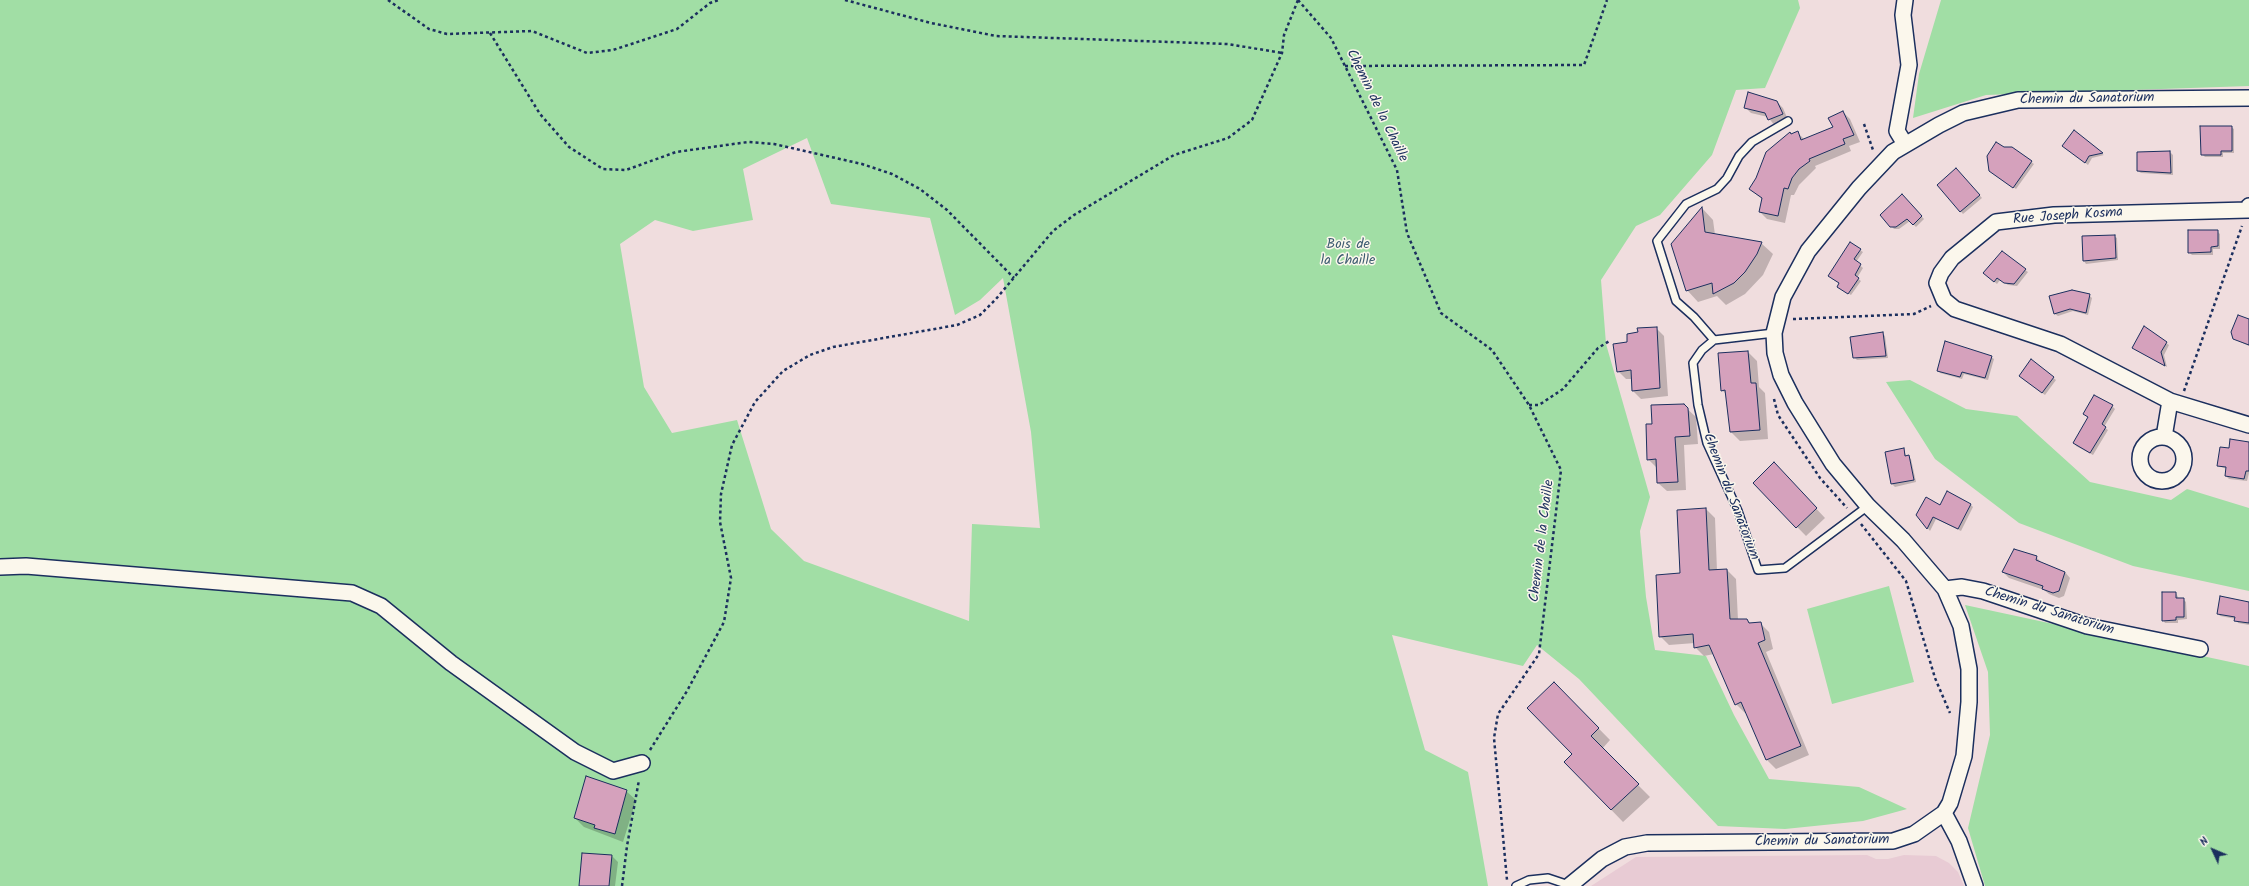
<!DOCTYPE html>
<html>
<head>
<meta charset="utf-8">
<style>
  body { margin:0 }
  #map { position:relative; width:2249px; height:886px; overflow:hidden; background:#f0ddde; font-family:Kalam,sans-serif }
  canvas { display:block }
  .north { position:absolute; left:2193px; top:830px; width:40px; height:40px; -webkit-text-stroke:3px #fbf7ec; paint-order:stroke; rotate:314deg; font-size:11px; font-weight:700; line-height:16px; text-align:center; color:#1b2f5e }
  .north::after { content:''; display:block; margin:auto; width:14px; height:18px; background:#1b2f5e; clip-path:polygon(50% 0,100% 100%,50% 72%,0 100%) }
</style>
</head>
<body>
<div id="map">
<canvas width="2249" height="886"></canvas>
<div class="north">N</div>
</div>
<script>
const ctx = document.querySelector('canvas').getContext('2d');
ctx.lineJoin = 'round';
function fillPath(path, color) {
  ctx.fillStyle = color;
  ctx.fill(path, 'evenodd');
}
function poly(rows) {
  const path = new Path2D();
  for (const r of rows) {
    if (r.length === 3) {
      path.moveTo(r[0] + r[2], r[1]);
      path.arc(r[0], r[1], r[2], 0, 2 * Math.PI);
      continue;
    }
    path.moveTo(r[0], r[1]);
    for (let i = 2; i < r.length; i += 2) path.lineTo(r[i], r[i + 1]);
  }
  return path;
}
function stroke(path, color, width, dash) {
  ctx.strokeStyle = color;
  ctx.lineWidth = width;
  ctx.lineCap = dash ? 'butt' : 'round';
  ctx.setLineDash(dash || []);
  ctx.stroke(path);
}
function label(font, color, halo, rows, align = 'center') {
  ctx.font = font + ' Kalam,sans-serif';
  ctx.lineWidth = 3;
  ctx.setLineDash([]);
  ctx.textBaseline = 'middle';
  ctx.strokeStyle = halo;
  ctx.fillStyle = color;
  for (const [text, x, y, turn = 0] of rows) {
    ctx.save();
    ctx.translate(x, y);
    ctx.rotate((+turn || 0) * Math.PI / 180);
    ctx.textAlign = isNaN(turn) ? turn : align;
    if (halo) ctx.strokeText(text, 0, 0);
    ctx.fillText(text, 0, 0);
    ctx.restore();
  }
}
fillPath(poly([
  [1867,855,1876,859,1888,859,1904,855,1936,856,1949,863,1958,872,1964,886,1591,886,1636,857]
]), '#e8cbd4');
fillPath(poly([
  [0,0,1798,0,1800,8,1765,88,1736,90,1712,155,1660,215,1636,226,1601,280,1606,344,1650,497,1640,531,1646,597,1655,650,1706,656,1734,715,1769,779,1859,787,1907,809,1863,821,1785,829,1718,826,1579,679,1537,645,1523,666,1392,635,1425,750,1468,772,1488,886,0,886],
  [807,138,831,204,930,218,955,315,980,300,1003,278,1031,432,1040,528,972,524,969,621,804,561,771,529,737,420,672,433,644,387,620,244,655,220,693,231,753,220,743,169],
  [1941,0,2249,0,2249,86,1986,95,1913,118,1919,74],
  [1910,380,1966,409,2017,416,2090,482,2171,500,2187,489,2249,508,2249,591,2133,566,2019,523,1935,459,1886,382],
  [1889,586,1914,682,1832,704,1807,609],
  [1965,605,2249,666,2249,886,1985,886,1968,828,1990,735,1988,672]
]), '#a1dea5');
fillPath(poly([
  [1776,101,1783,108,1788,120,1775,126,1768,117,1751,113,1745,107],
  [1843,112,1850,119,1860,142,1849,146,1851,151,1815,166,1816,168,1799,185,1794,195,1791,195,1785,223,1767,219,1760,212,1763,200,1750,189,1791,135,1797,132,1804,139,1834,128],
  [2231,127,2234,129,2234,153,2223,153,2223,157,2205,157,2202,154],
  [2074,131,2102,154,2104,155,2092,158,2088,165,2066,148],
  [2170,152,2173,155,2173,175,2141,173,2138,171,2138,153],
  [2031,162,2034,164,2016,189,1993,173],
  [1956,169,1982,198,1963,214,1938,185],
  [1902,195,1924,219,1916,227,1910,221,1899,229,1894,229,1881,215],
  [1702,208,1713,220,1715,235,1761,243,1773,254,1763,275,1745,294,1726,305,1717,296,1698,302,1687,290],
  [2217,231,2220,234,2220,249,2213,249,2213,255,2192,255,2189,252],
  [2114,236,2117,238,2118,260,2086,264,2084,261],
  [1860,250,1863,252,1856,262,1863,268,1857,278,1861,281,1851,295,1841,289,1840,283,1832,279],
  [2025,270,2028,272,2017,286,2008,285,2000,280,1997,284,1987,276],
  [2089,295,2092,298,2088,315,2073,311,2058,316,2055,314,2051,297],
  [2249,320,2249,346,2234,339],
  [1656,328,1664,336,1668,396,1641,399,1633,391,1632,379,1626,379,1618,371],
  [2144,328,2169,345,2164,355,2167,367,2136,350],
  [1882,333,1885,336,1888,358,1857,360,1854,357],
  [1748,352,1757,361,1759,387,1765,393,1768,439,1740,441,1731,432,1727,395,1722,390],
  [1991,357,1994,359,1988,380,1964,374,1962,379,1940,373,1938,370],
  [2031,361,2056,380,2045,395,2023,379],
  [1683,405,1696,417,1698,444,1684,445,1686,490,1667,491,1658,483,1657,468,1648,459,1654,425],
  [2112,406,2115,409,2104,427,2108,430,2093,455,2076,446,2074,443,2088,418,2084,414],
  [2249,443,2249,473,2247,481,2229,479,2226,476,2227,469,2218,466,2230,449],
  [1903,449,1907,457,1911,459,1916,482,1895,487,1892,484,1886,453],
  [1783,473,1825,518,1806,536,1754,483],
  [1971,505,1973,507,1961,531,1936,519,1930,531,1917,515,1940,506],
  [1706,509,1715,518,1717,571,1727,570,1736,579,1738,620,1747,620,1751,624,1760,623,1769,632,1773,649,1766,652,1809,755,1776,769,1767,760,1746,712,1745,713,1736,704,1714,654,1704,656,1695,647,1695,643,1669,645,1660,636],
  [2036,557,2041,562,2065,572,2070,578,2064,596,2059,598,2049,594,2044,590,2009,578,2003,572],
  [2176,593,2179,599,2183,599,2186,602,2187,619,2178,620,2178,623,2165,623,2163,620],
  [2249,603,2249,625,2238,623,2236,619,2220,616,2218,613],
  [1554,683,1610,740,1602,749,1650,797,1623,822,1565,762,1573,754],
  [626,791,636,800,623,842,584,827,575,818],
  [583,854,612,856,618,862,615,886,580,886]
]), '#0003');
const building = poly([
  [1748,92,1777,101,1783,114,1768,120,1765,113,1744,108,1748,92],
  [1843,111,1854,135,1843,139,1845,144,1809,159,1810,161,1799,169,1792,178,1788,189,1784,188,1778,216,1759,212,1762,198,1749,189,1756,178,1766,152,1790,132,1791,134,1798,131,1801,140,1833,127,1828,118,1843,111],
  [2200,126,2232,126,2232,151,2221,151,2221,155,2201,155,2200,126],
  [2074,130,2103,153,2089,156,2085,163,2062,146,2074,130],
  [1996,142,2004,147,2012,147,2032,161,2013,188,1989,171,1987,156,1996,142],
  [2170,151,2171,173,2137,171,2137,152,2170,151],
  [1956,168,1980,195,1960,212,1937,185,1956,168],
  [1902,194,1922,216,1913,225,1907,219,1896,227,1890,227,1880,215,1902,194],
  [1702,207,1705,232,1762,242,1757,254,1745,272,1734,283,1713,294,1712,283,1686,291,1671,244,1702,207],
  [2188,230,2218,230,2218,246,2211,247,2211,252,2188,253,2188,230],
  [2115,235,2116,258,2083,261,2082,236,2115,235],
  [1850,242,1861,249,1854,259,1861,264,1855,275,1859,278,1848,294,1837,287,1839,283,1828,276,1850,242],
  [2002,251,2026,269,2014,284,2004,283,1997,278,1994,282,1983,273,2002,251],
  [2072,290,2090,294,2086,313,2070,309,2054,314,2049,296,2072,290],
  [2238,315,2249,319,2249,345,2233,339,2231,332,2238,315],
  [2144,326,2167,342,2161,352,2165,366,2132,348,2144,326],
  [1657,327,1660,388,1632,391,1631,370,1617,372,1613,344,1627,342,1627,334,1638,332,1637,328,1657,327],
  [1883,332,1886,356,1853,358,1850,337,1883,332],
  [1945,341,1992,356,1985,378,1962,372,1960,377,1937,371,1945,341],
  [1748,351,1751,383,1756,383,1760,430,1730,432,1725,390,1721,391,1718,353,1748,351],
  [2031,359,2054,377,2042,393,2019,376,2031,359],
  [2094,395,2113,405,2102,424,2106,427,2090,453,2073,443,2088,417,2083,414,2094,395],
  [1684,404,1688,408,1690,436,1675,437,1678,482,1657,483,1656,459,1647,460,1646,424,1652,424,1651,405,1684,404],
  [2230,439,2249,442,2249,471,2246,471,2244,479,2225,476,2226,467,2217,466,2220,447,2229,448,2230,439],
  [1904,448,1905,456,1909,455,1914,480,1891,484,1885,452,1904,448],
  [1774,462,1817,508,1796,528,1753,483,1774,462],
  [1947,491,1971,504,1958,529,1933,517,1927,529,1916,515,1926,497,1940,505,1947,491],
  [1706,508,1709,570,1727,569,1730,619,1747,619,1749,623,1761,622,1765,640,1758,643,1801,746,1766,760,1741,702,1735,705,1709,645,1694,648,1693,634,1659,637,1656,575,1680,573,1677,510,1706,508],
  [2014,549,2037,556,2036,560,2065,572,2059,591,2053,593,2042,589,2043,586,2002,572,2014,549],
  [2162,592,2176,592,2176,598,2184,598,2184,617,2176,617,2176,620,2162,621,2162,592],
  [2220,596,2249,602,2249,623,2234,621,2235,617,2217,614,2220,596],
  [1554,682,1599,728,1591,736,1639,784,1611,810,1564,762,1572,754,1527,708,1554,682],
  [586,776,627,790,615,834,594,828,595,825,574,818,586,776],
  [582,853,612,855,609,886,579,886,582,853]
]);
fillPath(building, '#d5a1bc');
stroke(building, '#1b2f5e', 1);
const service = poly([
  [1774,333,1714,340,1702,350,1693,363,1698,405,1707,443,1738,511,1758,570,1785,568,1868,506],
  [1714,340,1694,317,1676,301,1657,241,1686,204,1717,189,1727,178,1739,156,1752,142,1788,121],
  [1516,886,1529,880,1548,878,1569,885]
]);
const minor = poly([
  [1905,0,1903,15,1909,65,1897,131,1905,144],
  [2249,206,2248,210,2054,215,1996,222,1952,258,1941,273,1937,283,1944,300,1955,309,2060,344,2170,401,2249,425],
  [2164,437,2170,401],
  [2162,459,22],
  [0,567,26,566,352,593,381,606,451,663,575,752,613,771,642,763],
  [1945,589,1962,587,1983,591,2087,626,2200,649],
  [1944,813,1959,841,1975,886],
  [1569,886,1602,859,1625,847,1647,843,1893,841,1914,834,1944,813,1950,803,1964,756,1969,702,1969,669,1961,626,1945,589,1903,540,1868,506,1833,464,1795,403,1781,375,1775,353,1774,333,1783,297,1808,251,1859,188,1893,152,1939,125,1963,113,2018,100,2249,98]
]);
stroke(service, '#1b2f5e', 10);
stroke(minor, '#1b2f5e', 18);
stroke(poly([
  [388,0,429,29,447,34,532,31,587,53,613,50,677,29,710,3,719,0],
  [845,0,931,23,996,36,1228,44,1282,53],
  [1298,0,1331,38,1397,170,1407,233,1441,313,1492,350,1529,405,1561,470,1539,654,1498,714,1494,738,1507,880],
  [490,33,540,114,569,147,603,169,626,170,676,152,748,142,774,144,862,164,892,174,920,189,947,210,1014,278],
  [1345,66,1584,65,1607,0],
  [1864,124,1873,150],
  [1793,319,1914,314,1931,306],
  [2184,391,2242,226],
  [1774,399,1778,415,1820,478,1847,508],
  [1529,405,1539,405,1563,389,1598,348,1611,340],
  [1861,524,1906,581,1935,678,1950,713],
  [650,750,687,691,724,622,731,578,720,522,721,494,732,445,755,402,783,371,810,355,833,347,957,325,980,315,996,299,1053,231,1074,215,1174,155,1228,138,1252,120,1282,53,1284,35,1298,0],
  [622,886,627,846,639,780]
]), '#1b2f5e', 2.5, [3, 3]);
stroke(service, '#fbf7ec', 7);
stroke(minor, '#fbf7ec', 15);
label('14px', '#1b2f5e', '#fbf7ec', [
  ["Chemin du Sanatorium",2087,100,-1],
  ["Chemin de la Chaille",1376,106,64],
  ["Rue Joseph Kosma",2068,217,-4],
  ["Chemin du Sanatorium",1730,497,69],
  ["Chemin de la Chaille",1543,541,-83],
  ["Chemin du Sanatorium",2049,612,17],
  ["Chemin du Sanatorium",1822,842,-1]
]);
label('14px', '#3c5b70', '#fbf7ec', [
  ["Bois de",1348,246],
  ["la Chaille",1348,262]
]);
</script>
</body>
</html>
